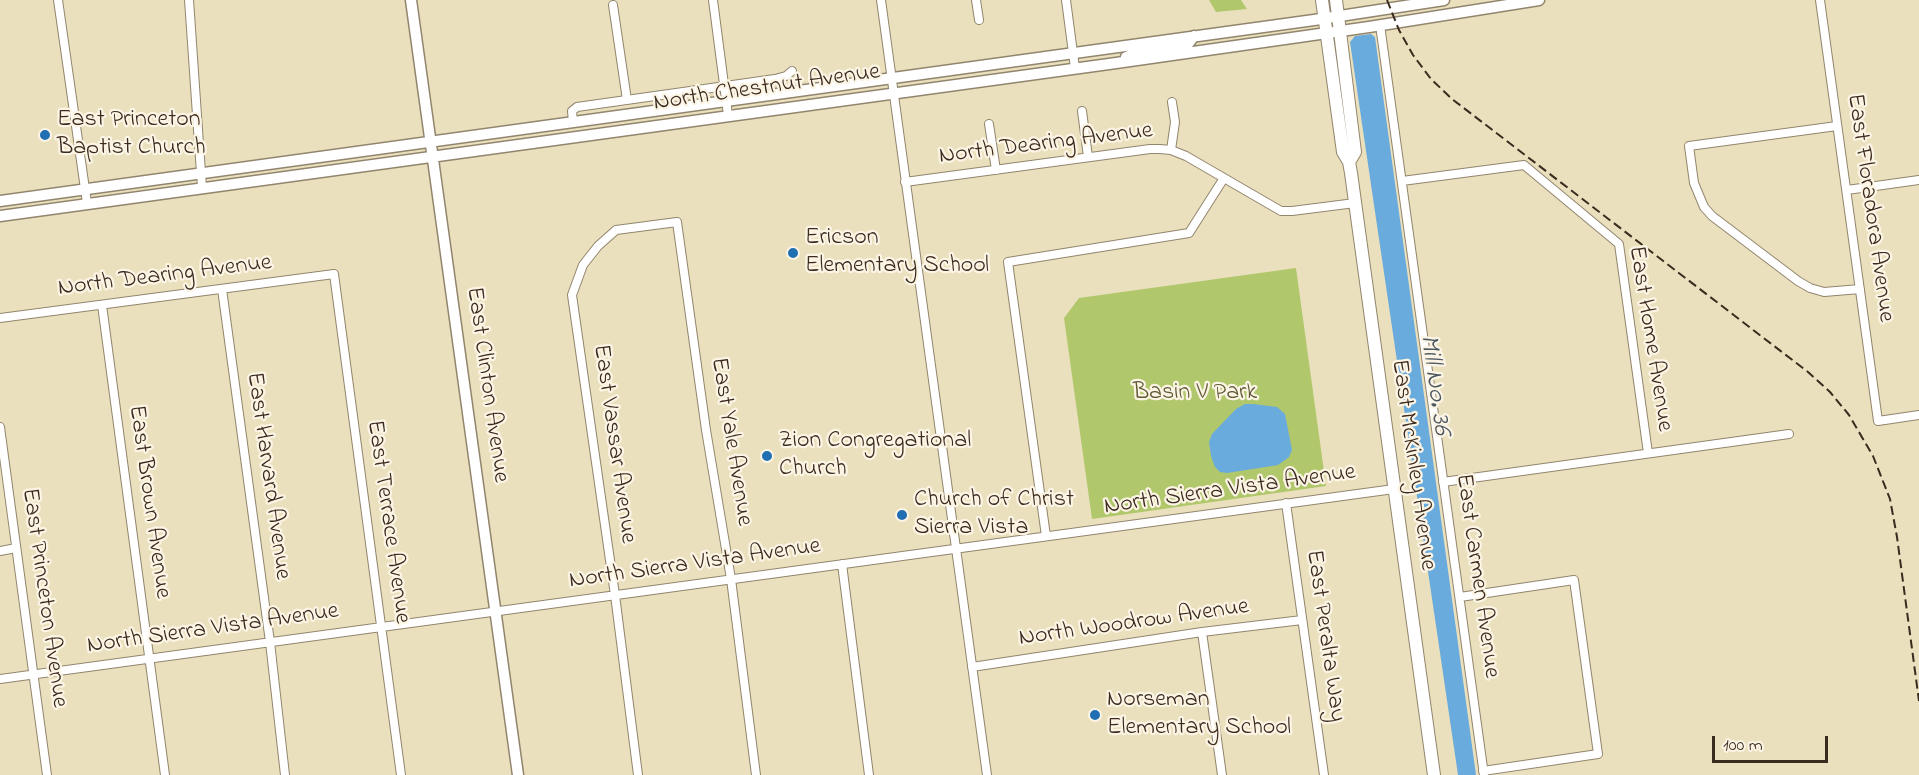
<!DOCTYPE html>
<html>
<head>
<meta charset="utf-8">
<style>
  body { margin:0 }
  #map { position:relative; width:1919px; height:775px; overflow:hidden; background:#eae0bd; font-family:"Indie Flower",sans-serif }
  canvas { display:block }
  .scale { position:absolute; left:1712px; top:736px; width:116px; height:27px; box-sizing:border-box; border:3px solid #3b2a1e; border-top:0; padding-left:8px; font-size:18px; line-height:21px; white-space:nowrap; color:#3b2a1e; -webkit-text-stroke:4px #fcf5e5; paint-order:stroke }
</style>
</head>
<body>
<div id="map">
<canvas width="1919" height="775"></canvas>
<div class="scale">100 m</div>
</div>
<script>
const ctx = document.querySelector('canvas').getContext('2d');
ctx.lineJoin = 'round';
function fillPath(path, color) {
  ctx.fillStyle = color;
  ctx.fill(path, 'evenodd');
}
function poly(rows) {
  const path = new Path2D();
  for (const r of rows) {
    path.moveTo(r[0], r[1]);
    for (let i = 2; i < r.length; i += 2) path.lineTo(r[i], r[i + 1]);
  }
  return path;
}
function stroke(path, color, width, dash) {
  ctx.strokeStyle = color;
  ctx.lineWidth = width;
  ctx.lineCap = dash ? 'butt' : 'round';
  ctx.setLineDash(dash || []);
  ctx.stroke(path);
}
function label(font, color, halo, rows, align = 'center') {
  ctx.font = font + ' "Indie Flower",sans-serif';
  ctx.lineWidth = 4.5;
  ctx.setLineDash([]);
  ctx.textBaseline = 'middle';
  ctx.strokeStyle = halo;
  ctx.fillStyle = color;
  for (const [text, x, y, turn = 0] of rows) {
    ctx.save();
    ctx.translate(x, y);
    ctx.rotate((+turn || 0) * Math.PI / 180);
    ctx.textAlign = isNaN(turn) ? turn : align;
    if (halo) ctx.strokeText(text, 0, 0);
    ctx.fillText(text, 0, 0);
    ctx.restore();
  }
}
fillPath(poly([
  [1209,0,1241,0,1247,9,1216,12],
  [1296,268,1326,486,1092,519,1064,318,1079,298]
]), '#b0c76c');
fillPath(poly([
  [1371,34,1375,37,1476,775,1458,775,1350,42,1355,36],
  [1245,404,1253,404,1277,407,1285,414,1292,450,1289,457,1278,465,1227,473,1220,472,1215,467,1211,456,1209,442,1212,434,1236,409]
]), '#69abdd');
const street = poly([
  [58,0,87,203],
  [189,0,202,187],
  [713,0,728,115],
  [881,0,987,775],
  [976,0,979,20],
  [1066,0,1075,68],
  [1820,0,1878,421,1919,415],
  [613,5,627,100],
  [1380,25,1484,775],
  [1082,111,1088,157],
  [573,122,572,111,577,107,775,79,786,76,792,71],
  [989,124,996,170],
  [1837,126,1689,146,1694,183,1704,207,1712,216,1798,281,1810,288,1824,292,1860,289],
  [1171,150,1175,122,1172,102],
  [1402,181,1524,165,1619,244,1648,453],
  [905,182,1150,149,1160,149,1171,150,1186,156,1281,211,1292,211,1355,203],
  [1847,190,1919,180],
  [222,289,270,642,285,775],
  [102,305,165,775],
  [0,318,334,274,401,775],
  [0,427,47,775],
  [1443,482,1789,434],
  [1286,503,1324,775],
  [1046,536,1008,262,1189,233,1224,178],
  [0,551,16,548],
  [842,564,869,775],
  [1460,597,1574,580,1598,754,1483,771],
  [1202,632,1222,775],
  [972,667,1202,632,1302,620],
  [0,679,1394,489],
  [638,775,615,595,572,295,583,265,598,246,616,230,677,222,706,430,731,579,756,775]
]);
const secondary = poly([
  [411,0,518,775],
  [1126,57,1138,52,1182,46,1188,44,1194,36],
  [0,201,1314,20,1444,0],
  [0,216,1109,64,1369,27,1539,0]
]);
const primary = poly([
  [1322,0,1343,152,1349,162,1351,173,1434,775],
  [1336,0,1355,152,1349,162]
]);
stroke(street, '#92856e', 10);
stroke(secondary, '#92856e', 13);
stroke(primary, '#92856e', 14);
stroke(street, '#fff', 8);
stroke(secondary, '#fff', 10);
stroke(primary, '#fff', 12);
stroke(poly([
  [1387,0,1399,30,1413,55,1431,79,1452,99,1808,372,1830,392,1849,415,1873,456,1890,499,1897,537,1919,701]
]), '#3b2a1e', 2, [9, 4.5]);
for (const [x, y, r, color] of [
  [45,135,6,"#1f6fb2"],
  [793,253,6,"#1f6fb2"],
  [767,456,6,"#1f6fb2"],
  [902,515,6,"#1f6fb2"],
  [1095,715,6,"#1f6fb2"]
]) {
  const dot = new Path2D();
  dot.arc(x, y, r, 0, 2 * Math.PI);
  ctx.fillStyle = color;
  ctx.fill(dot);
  stroke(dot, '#fcf5e5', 2);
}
label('24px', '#3b2a1e', '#fcf5e5', [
  ["North Chestnut Avenue",767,89,-8],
  ["North Dearing Avenue",1046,145,-7],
  ["East Floradora Avenue",1869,208,82],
  ["North Dearing Avenue",165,277,-7],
  ["East Home Avenue",1649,339,81],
  ["East Clinton Avenue",486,385,82],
  ["East Yale Avenue",730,442,81],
  ["East Vassar Avenue",613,444,82],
  ["East McKinley Avenue",1412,465,82],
  ["East Harvard Avenue",267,476,82],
  ["North Sierra Vista Avenue",1230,491,-8],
  ["East Brown Avenue",148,502,82],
  ["East Terrace Avenue",387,522,82],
  ["North Sierra Vista Avenue",695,565,-8],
  ["East Carmen Avenue",1476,576,82],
  ["East Princeton Avenue",43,598,82],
  ["North Woodrow Avenue",1134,624,-8],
  ["North Sierra Vista Avenue",213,630,-8],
  ["East Peralta Way",1324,636,82]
]);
label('24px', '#3b2a1e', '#fcf5e5', [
  ["East Princeton",57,121],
  ["Baptist Church",57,149],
  ["Ericson",805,239],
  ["Elementary School",805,267],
  ["Zion Congregational",779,442],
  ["Church",779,470],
  ["Church of Christ",914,501],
  ["Sierra Vista",914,529],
  ["Norseman",1107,701],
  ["Elementary School",1107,729]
], 'left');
label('24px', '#5e5935', '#fcf5e5', [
  ["Basin V Park",1195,394]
]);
label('italic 26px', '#4b5761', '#fcf5e5', [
  ["Mill No. 36",1433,385,82]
]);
</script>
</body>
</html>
